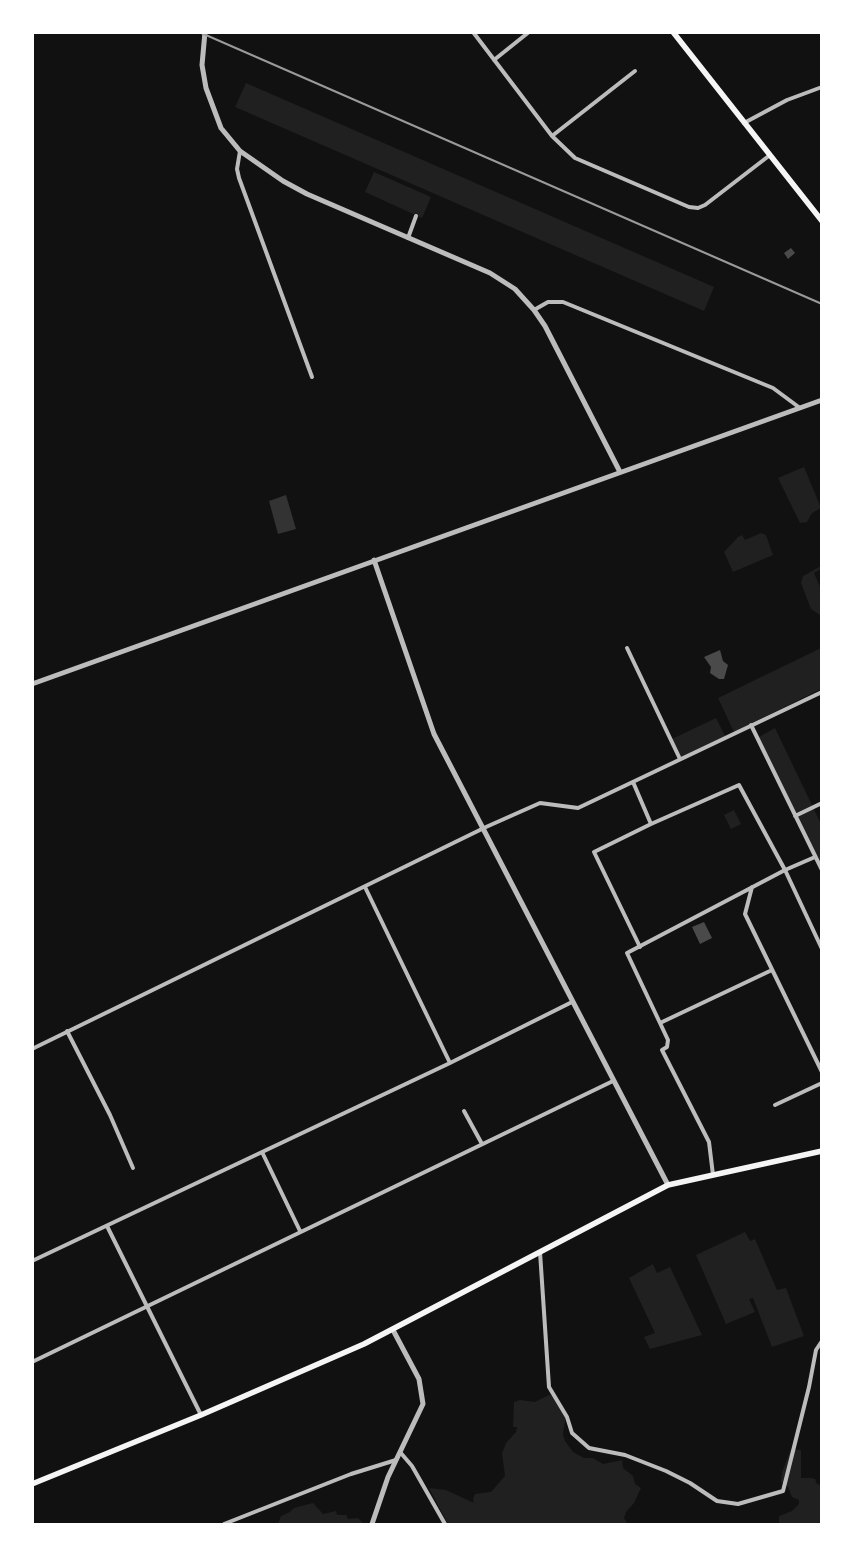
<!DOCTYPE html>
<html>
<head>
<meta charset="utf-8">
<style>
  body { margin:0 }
  #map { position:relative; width:854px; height:1557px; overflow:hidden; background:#111; font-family:"Sofia Sans Condensed",sans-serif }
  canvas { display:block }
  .frame { position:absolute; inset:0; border:34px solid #fff; pointer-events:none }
</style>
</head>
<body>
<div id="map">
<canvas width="854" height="1557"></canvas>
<div class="frame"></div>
</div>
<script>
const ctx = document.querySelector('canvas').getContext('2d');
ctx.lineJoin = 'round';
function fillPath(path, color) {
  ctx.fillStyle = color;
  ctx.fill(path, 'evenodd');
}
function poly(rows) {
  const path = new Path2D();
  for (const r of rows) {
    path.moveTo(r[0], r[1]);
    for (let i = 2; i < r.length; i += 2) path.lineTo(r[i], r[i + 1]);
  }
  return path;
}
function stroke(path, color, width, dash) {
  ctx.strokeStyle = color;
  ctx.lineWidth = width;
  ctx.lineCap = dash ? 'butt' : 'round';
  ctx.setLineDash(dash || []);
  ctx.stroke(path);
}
fillPath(poly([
  [246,83,714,287,704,311,235,107],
  [374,172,431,197,422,218,365,192],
  [804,467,821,508,812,513,807,522,800,523,778,478],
  [761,533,766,535,773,555,733,572,724,552,738,537,742,535,745,540],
  [821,566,821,569,814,573,821,589,820,615,811,609,801,583,803,576],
  [821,648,821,689,734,732,718,698],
  [716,718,725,736,681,757,672,739],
  [775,728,821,824,821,866,759,737],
  [734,810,741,824,731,829,724,815],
  [745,1232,750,1241,755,1239,777,1290,786,1288,804,1336,772,1347,753,1298,749,1299,755,1312,726,1324,696,1255],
  [653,1264,657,1273,670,1267,702,1335,650,1349,644,1337,655,1333,629,1278],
  [549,1395,554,1396,566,1415,563,1434,565,1441,573,1452,584,1458,593,1458,603,1464,622,1460,623,1468,633,1476,635,1484,641,1488,634,1503,626,1512,624,1518,628,1524,448,1524,429,1488,446,1490,474,1503,473,1499,475,1494,491,1492,505,1476,502,1453,506,1443,516,1432,517,1427,513,1427,514,1402,520,1400,535,1402],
  [791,1449,801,1450,801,1478,812,1478,815,1479,817,1484,821,1485,821,1524,779,1523,779,1516,792,1511,799,1504,799,1500,792,1497,788,1487,781,1482,782,1472],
  [313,1503,323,1514,336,1511,337,1515,346,1515,348,1519,358,1518,363,1523,362,1524,278,1524,281,1516,290,1512,294,1508]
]), '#202020');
fillPath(poly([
  [286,495,296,529,278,534,269,501]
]), '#333');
fillPath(poly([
  [791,248,795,253,788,259,784,253],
  [720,650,723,661,728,665,724,679,719,679,710,673,711,667,704,657],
  [704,922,712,938,700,944,692,927]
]), '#4a4a4a');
stroke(poly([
  [473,32,552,136,575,158,689,207,698,208,705,205,770,155],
  [494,60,529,32],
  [744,123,787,100,822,87],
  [552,136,635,71],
  [240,151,237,169,239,178,312,377],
  [408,238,416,216],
  [534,310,548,302,563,302,773,388,800,408],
  [627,648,680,759],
  [751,725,822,870],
  [633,782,651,824,739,785,785,870,815,857],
  [795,816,822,803],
  [365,887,450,1063],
  [752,887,745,914,822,1072],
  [640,947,594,852,651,824],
  [660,1023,772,970],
  [67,1031,110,1115,133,1168],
  [32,1049,486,827,540,803,578,808,822,692],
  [775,1105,822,1083],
  [464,1111,482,1144],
  [262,1152,300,1231],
  [713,1175,709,1142,662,1050,667,1047,668,1040,627,953,785,870,822,949],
  [107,1226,201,1415],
  [540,1252,549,1387,567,1417,572,1433,589,1448,625,1455,666,1471,690,1483,717,1501,738,1504,783,1491,809,1387,816,1350,822,1341],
  [32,1261,450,1063,572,1002],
  [32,1362,613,1081],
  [400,1452,412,1466,445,1524],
  [224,1524,351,1474,396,1460]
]), '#bcbcbc', 4);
stroke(poly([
  [205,32,202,65,206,88,221,128,240,151,283,181,307,194,490,273,515,289,534,310,545,326,620,472],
  [374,560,434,734,668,1185],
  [32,684,822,400],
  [372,1524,388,1477,423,1404,419,1379,393,1330]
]), '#bcbcbc', 5);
stroke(poly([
  [673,32,822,221],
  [32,1484,201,1415,364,1344,668,1185,822,1151]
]), '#f5f5f5', 5.5);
stroke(poly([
  [199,32,822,304]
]), '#9a9a9a', 2);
</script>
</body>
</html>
